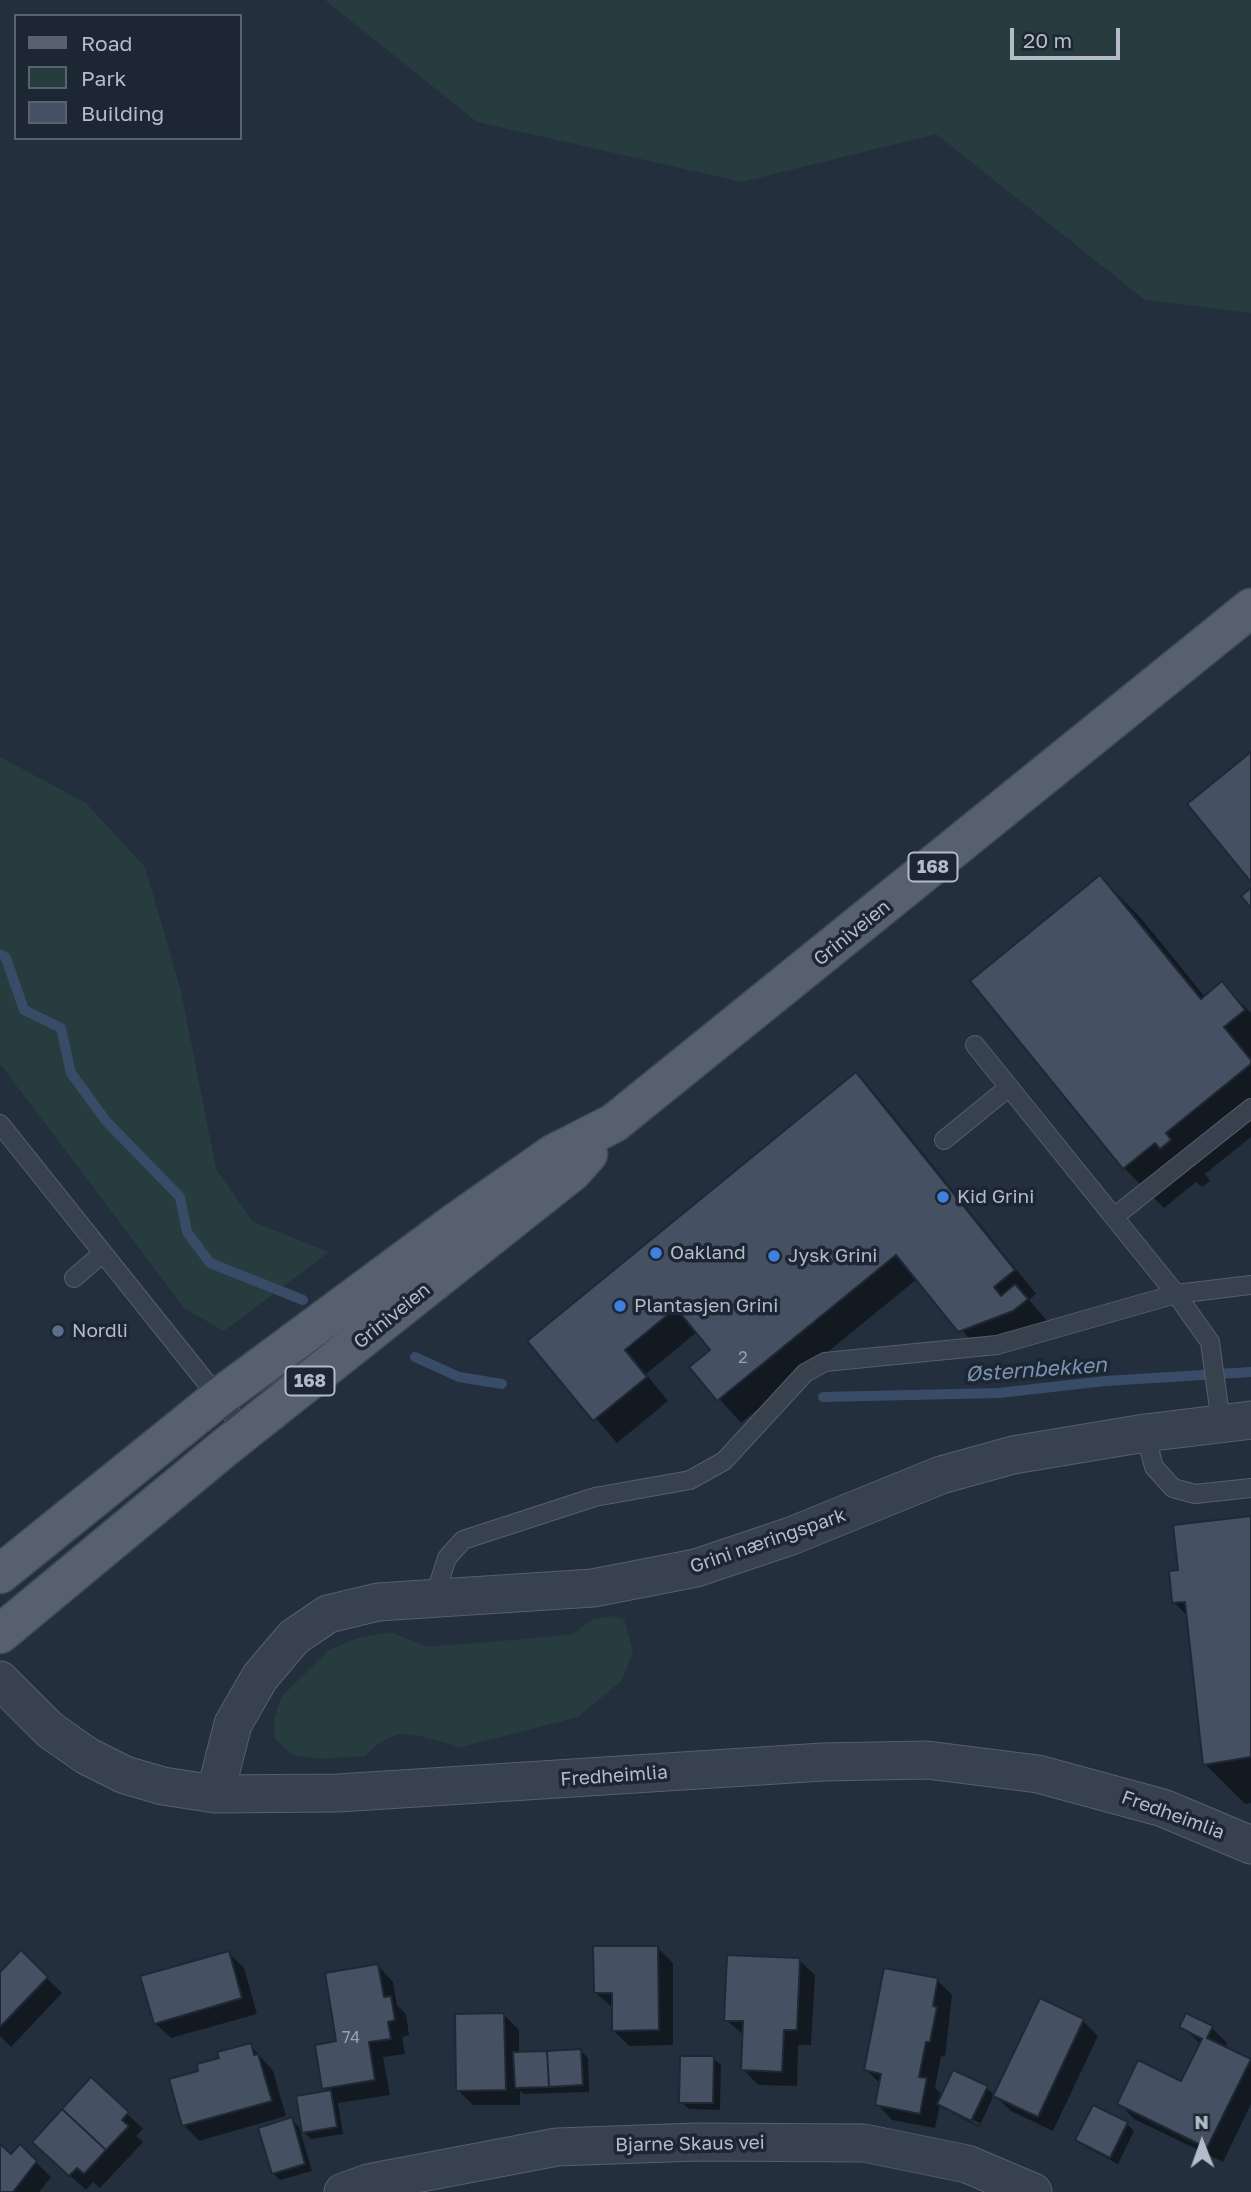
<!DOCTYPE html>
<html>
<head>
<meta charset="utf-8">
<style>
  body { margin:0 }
  #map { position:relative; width:1251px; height:2192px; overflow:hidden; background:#242f3e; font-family:"Golos Text",sans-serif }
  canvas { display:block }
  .legend { position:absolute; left:14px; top:14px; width:228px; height:126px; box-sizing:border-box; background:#1d2633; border:2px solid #59626f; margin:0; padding:9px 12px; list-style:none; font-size:21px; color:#b4bcc9 }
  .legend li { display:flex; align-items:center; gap:14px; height:35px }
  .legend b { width:35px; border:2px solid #59626f }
  .north { position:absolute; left:1167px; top:2108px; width:70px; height:70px; -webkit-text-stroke:5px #1d2633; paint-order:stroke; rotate:359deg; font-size:19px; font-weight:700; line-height:28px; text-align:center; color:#b4bcc9 }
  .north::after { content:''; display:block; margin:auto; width:24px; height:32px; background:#b4bcc9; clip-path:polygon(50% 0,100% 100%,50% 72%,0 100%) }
  .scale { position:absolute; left:1010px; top:28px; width:110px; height:32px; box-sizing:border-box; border:4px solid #b4bcc9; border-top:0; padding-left:9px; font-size:21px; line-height:24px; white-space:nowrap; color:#b4bcc9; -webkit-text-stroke:5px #1d2633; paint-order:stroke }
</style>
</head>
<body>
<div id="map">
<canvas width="1251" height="2192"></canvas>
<ul class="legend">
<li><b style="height:9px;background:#56606e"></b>Road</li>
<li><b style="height:19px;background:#263c3f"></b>Park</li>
<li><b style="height:19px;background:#455162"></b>Building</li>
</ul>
<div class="north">N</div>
<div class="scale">20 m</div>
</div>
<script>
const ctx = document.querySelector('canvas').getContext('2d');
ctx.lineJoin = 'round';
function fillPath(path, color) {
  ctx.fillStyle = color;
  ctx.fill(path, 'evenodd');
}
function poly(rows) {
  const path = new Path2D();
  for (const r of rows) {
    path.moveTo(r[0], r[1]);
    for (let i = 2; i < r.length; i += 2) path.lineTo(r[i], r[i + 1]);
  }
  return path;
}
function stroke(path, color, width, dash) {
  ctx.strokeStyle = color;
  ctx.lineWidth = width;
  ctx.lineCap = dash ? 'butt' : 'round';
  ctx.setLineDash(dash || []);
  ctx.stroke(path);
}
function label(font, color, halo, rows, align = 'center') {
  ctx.font = font + ' "Golos Text",sans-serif';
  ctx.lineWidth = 7;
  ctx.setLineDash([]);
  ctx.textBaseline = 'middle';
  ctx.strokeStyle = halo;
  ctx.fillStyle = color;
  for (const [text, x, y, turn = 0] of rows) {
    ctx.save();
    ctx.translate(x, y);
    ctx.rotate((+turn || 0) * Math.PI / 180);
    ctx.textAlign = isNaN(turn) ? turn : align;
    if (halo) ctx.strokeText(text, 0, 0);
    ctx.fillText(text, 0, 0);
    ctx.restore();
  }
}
fillPath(poly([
  [325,0,1251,0,1251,313,1145,300,936,134,742,182,477,122],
  [0,757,86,803,145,867,181,991,216,1169,253,1222,329,1252,224,1331,185,1309,0,1064],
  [612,1616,624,1619,633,1652,621,1681,578,1717,461,1747,415,1735,397,1734,378,1744,365,1756,323,1759,292,1755,275,1739,274,1718,282,1696,329,1650,358,1638,390,1632,428,1647,548,1637,573,1634,593,1619]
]), '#263c3f');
fillPath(poly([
  [1100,877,1140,917,1205,997,1222,984,1251,1013,1251,1137,1205,1174,1210,1181,1202,1187,1196,1182,1164,1208,1124,1168],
  [855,1074,878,1097,1036,1294,1029,1300,1049,1323,983,1354,917,1279,741,1423,691,1367,712,1350,697,1332,646,1374,668,1401,617,1443,529,1341],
  [1251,1518,1251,1803,1245,1804,1205,1764,1188,1617,1174,1602,1180,1572],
  [658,1948,673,1963,673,2045,629,2046,613,2030,613,2008,595,1992],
  [21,1953,62,1993,11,2047,0,2036,0,1975],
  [229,1953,244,1968,257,2014,171,2038,155,2023],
  [799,1960,815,1975,811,2045,798,2045,797,2086,758,2085,743,2069,744,2035,726,2020],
  [378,1966,393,1982,397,2005,406,2014,409,2035,402,2037,405,2054,383,2057,390,2095,338,2103,343,2134,311,2139,304,2132,329,2093,324,2088,318,2066,338,2043],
  [937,1980,952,1995,945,2057,941,2056,935,2088,943,2096,987,2088,994,2095,979,2127,945,2110,979,2126,980,2123,945,2106,945,2110,940,2105,935,2128,892,2120,877,2104,881,2084,866,2070],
  [504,2015,519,2030,519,2053,581,2051,588,2058,589,2092,524,2094,520,2091,520,2105,473,2105,458,2090],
  [1083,2021,1098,2036,1053,2131,1011,2111,995,2096],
  [1181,2026,1212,2028,1227,2043,1225,2048,1251,2062,1251,2104,1223,2162,1134,2119,1119,2103,1182,2083,1201,2044],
  [250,2045,273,2071,286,2116,199,2141,184,2125,200,2072],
  [713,2058,721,2065,720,2110,689,2109,681,2102],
  [91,2079,143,2129,136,2136,143,2142,100,2188,93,2182,86,2190,49,2157],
  [291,2119,299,2127,312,2171,280,2180,273,2173],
  [1127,2124,1134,2131,1118,2164,1085,2147,1077,2140],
  [0,2147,11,2157,20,2147,51,2177,39,2192,0,2192]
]), '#0007');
stroke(poly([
  [0,954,6,958,24,1010,61,1028,71,1073,106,1121,180,1197,187,1232,210,1263,303,1300],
  [415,1357,459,1377,502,1384],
  [823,1397,999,1393,1105,1381,1251,1372]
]), '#394c67', 10);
const building = poly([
  [1251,752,1251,882,1187,804,1251,752],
  [1100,875,1201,999,1222,981,1245,1010,1224,1027,1251,1060,1251,1064,1166,1133,1171,1140,1160,1149,1155,1143,1123,1169,970,981,1100,875],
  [1251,888,1251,908,1241,896,1251,888],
  [856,1072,1015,1270,994,1287,1001,1296,1015,1284,1028,1299,1013,1311,958,1332,896,1255,717,1401,689,1367,710,1350,676,1308,625,1350,647,1377,593,1421,527,1341,856,1072],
  [1251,1516,1251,1757,1203,1765,1185,1602,1172,1603,1169,1571,1178,1570,1173,1525,1251,1516],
  [593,1946,658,1946,659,2030,612,2031,612,1993,594,1993,593,1946],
  [21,1950,48,1977,0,2027,0,1972,21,1950],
  [229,1951,242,1998,154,2024,140,1976,229,1951],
  [727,1955,800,1958,797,2030,784,2030,782,2072,741,2070,743,2021,724,2021,727,1955],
  [378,1964,384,1997,391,1996,395,2020,388,2022,391,2039,369,2042,375,2080,322,2089,315,2045,336,2041,325,1973,378,1964],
  [884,1968,938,1978,933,2006,937,2007,930,2042,926,2042,919,2077,927,2078,920,2114,875,2105,881,2074,864,2070,884,1968],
  [1040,1998,1084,2019,1038,2117,993,2096,1040,1998],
  [504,2013,506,2090,456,2091,455,2014,504,2013],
  [1186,2013,1213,2026,1207,2038,1251,2059,1207,2148,1117,2104,1138,2060,1181,2081,1202,2039,1179,2027,1186,2013],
  [251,2043,254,2055,258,2054,272,2101,182,2126,169,2079,198,2071,197,2064,219,2058,217,2052,251,2043],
  [581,2049,583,2085,549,2087,547,2051,581,2049],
  [547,2051,549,2087,515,2088,513,2052,547,2051],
  [680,2056,714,2056,713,2103,679,2103,680,2056],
  [953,2070,988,2086,971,2121,937,2104,953,2070],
  [91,2077,129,2112,122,2120,129,2126,106,2150,62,2109,91,2077],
  [331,2090,337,2127,302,2133,296,2096,331,2090],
  [1093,2105,1128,2122,1110,2158,1075,2140,1093,2105],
  [62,2109,106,2150,84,2174,77,2168,69,2176,32,2142,62,2109],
  [292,2117,305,2164,272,2174,258,2128,292,2117],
  [0,2144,11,2154,20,2144,37,2161,13,2192,0,2192,0,2144]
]);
fillPath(building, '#455162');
stroke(building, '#1f2835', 2);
const service = poly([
  [975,1045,1176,1294,1210,1342,1221,1423],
  [0,1124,246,1432],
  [944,1140,1009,1087],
  [1114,1217,1251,1108],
  [74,1278,103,1253],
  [1145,1433,1154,1467,1173,1488,1195,1494,1251,1488],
  [434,1598,447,1558,463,1540,595,1497,690,1480,724,1461,805,1373,825,1362,997,1345,1176,1294,1251,1285]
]);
const minor = poly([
  [0,1680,50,1730,87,1756,125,1775,163,1786,215,1794,338,1793,823,1762,927,1760,1038,1774,1163,1808,1251,1845],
  [215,1794,233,1724,260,1677,294,1637,328,1614,378,1602,593,1588,696,1568,791,1536,941,1475,1013,1455,1145,1433,1251,1420],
  [343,2192,368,2183,557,2147,697,2142,864,2143,967,2164,1033,2192]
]);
const primary = poly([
  [0,1574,217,1399,456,1222,553,1154,614,1123,1251,608],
  [0,1634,223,1449,573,1171,588,1154]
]);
stroke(service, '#565f6c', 20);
stroke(minor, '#565f6c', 39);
stroke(primary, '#414a57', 41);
stroke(service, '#38414e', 18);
stroke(minor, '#38414e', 37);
stroke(primary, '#56606e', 38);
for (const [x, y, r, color] of [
  [943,1197,7,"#3f7fe0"],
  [656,1253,7,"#3f7fe0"],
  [774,1256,7,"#3f7fe0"],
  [620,1306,7,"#3f7fe0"],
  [58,1331,7,"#5c6f8a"]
]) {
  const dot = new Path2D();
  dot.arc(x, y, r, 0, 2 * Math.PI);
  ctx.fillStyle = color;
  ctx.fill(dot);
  stroke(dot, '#1d2633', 2.5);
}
label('16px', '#98a1af', null, [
  ["2",743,1358],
  ["74",351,2038]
]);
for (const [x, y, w] of [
  [933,867,49],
  [310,1381,49]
]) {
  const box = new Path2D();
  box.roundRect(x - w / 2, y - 14.5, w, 29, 5);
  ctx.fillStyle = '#1d2633';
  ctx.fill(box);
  stroke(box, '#b4bcc9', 2);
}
label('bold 18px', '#b4bcc9', null, [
  ["168",933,867],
  ["168",310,1381]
]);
label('19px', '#b4bcc9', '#1d2633', [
  ["Griniveien",852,933,-39],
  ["Griniveien",392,1316,-39],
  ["Grini næringspark",768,1541,-19],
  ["Fredheimlia",614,1776,-4],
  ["Fredheimlia",1173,1815,20],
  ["Bjarne Skaus vei",690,2144,-1]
]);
label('19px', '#b4bcc9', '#1d2633', [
  ["Kid Grini",957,1197],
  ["Oakland",670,1253],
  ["Jysk Grini",788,1256],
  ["Plantasjen Grini",634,1306],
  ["Nordli",72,1331]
], 'left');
label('italic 21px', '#7c92b1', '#1d2633', [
  ["Østernbekken",1036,1370,-4]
]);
</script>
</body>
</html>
